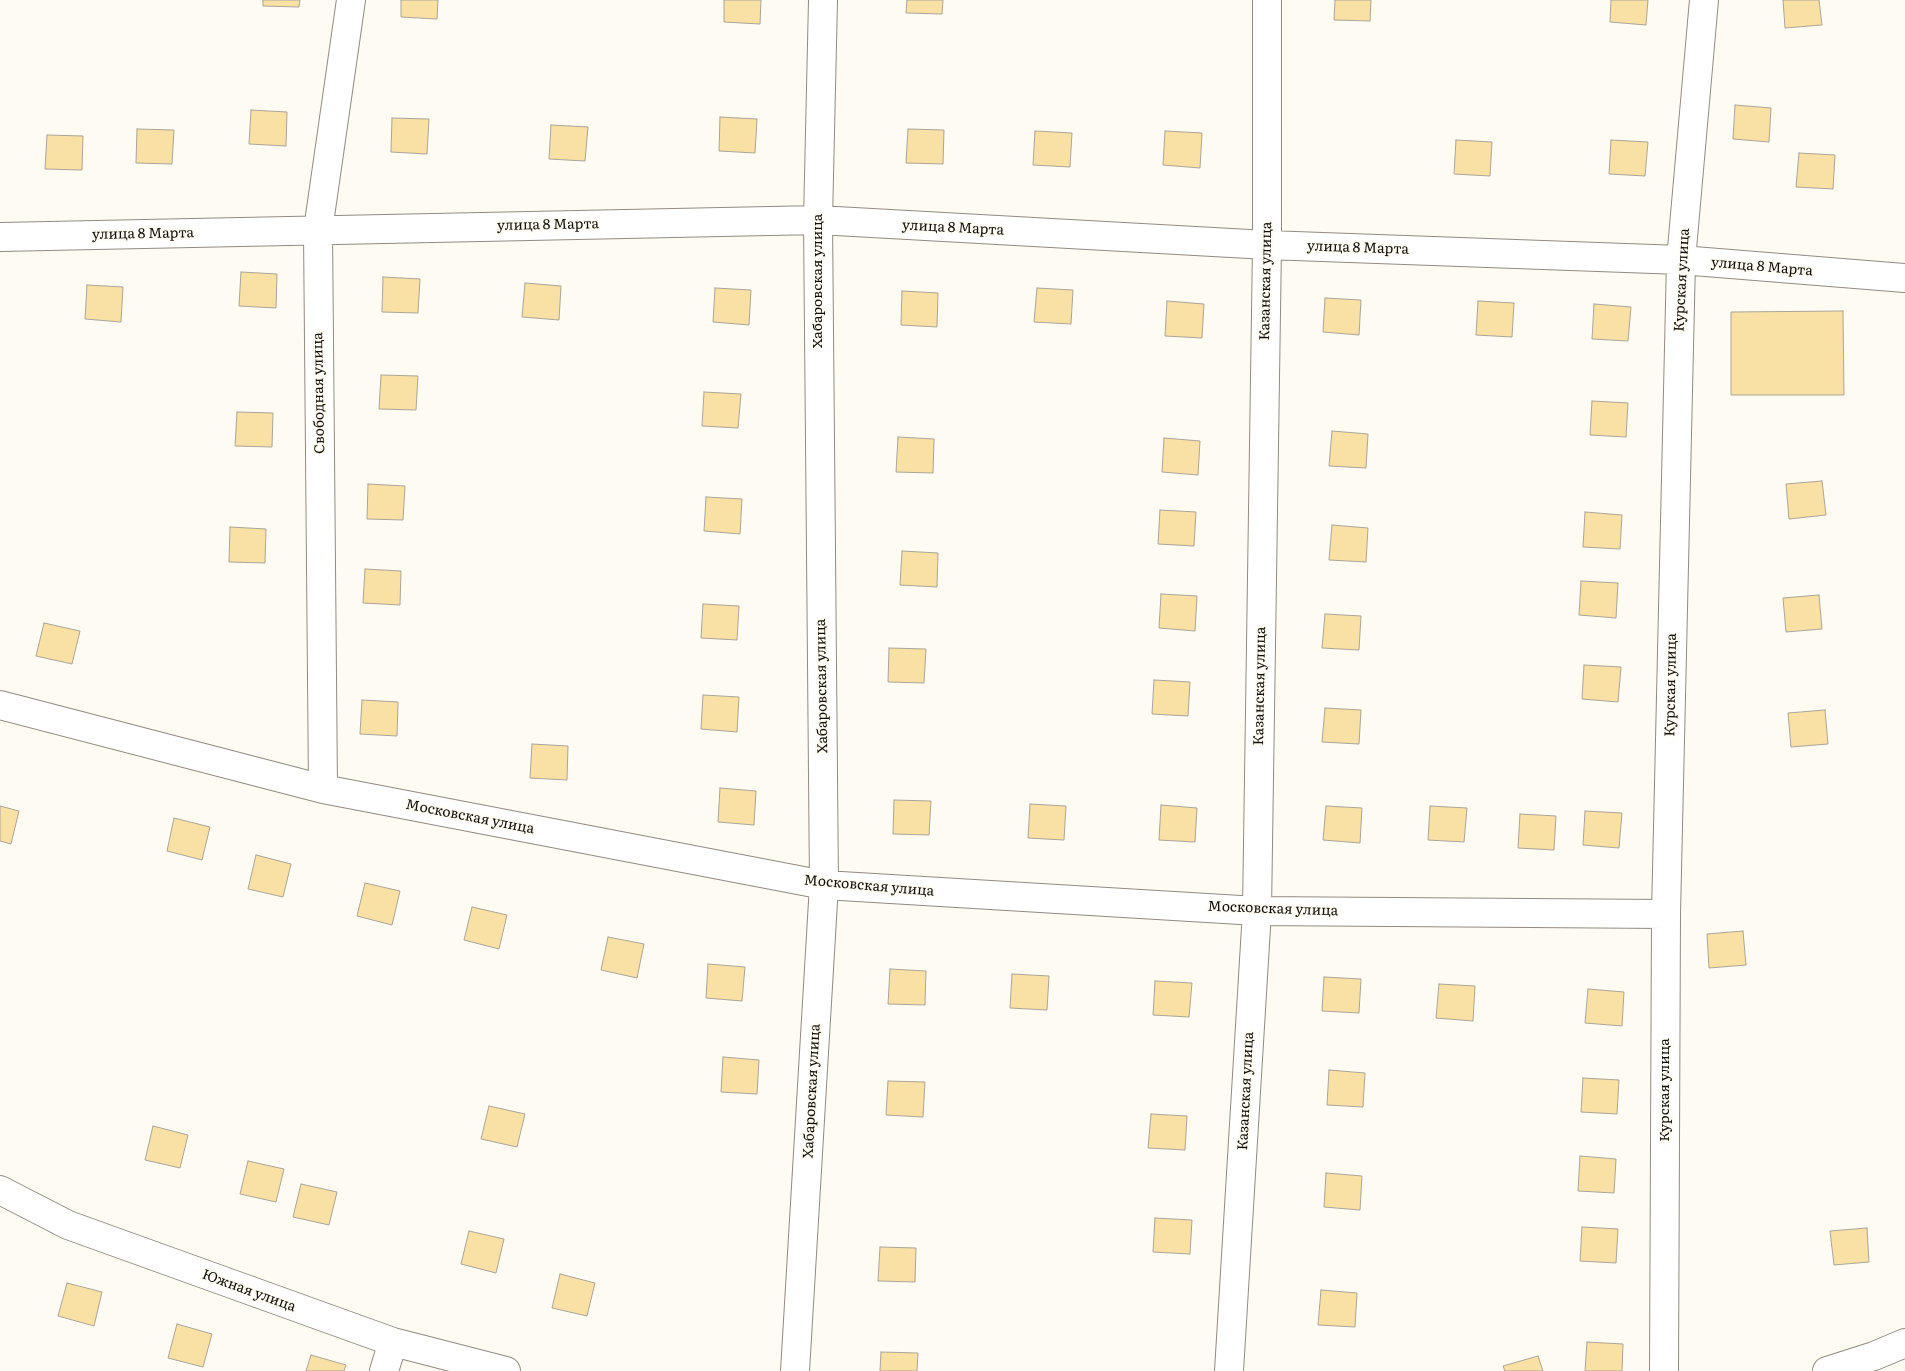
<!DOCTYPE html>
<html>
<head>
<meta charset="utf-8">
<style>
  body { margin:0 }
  canvas { display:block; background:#fefbf3 }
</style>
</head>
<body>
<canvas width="1905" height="1371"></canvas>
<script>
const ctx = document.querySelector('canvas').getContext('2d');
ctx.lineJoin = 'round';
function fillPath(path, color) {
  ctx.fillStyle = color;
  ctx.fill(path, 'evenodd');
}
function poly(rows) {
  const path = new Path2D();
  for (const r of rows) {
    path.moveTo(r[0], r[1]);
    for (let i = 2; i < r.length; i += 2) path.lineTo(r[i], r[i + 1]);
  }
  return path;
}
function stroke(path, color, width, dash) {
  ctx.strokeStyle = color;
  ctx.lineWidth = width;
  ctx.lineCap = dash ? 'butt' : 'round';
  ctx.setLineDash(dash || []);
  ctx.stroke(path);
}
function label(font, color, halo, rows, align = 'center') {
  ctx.font = font + ' Literata,serif';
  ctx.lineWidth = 4;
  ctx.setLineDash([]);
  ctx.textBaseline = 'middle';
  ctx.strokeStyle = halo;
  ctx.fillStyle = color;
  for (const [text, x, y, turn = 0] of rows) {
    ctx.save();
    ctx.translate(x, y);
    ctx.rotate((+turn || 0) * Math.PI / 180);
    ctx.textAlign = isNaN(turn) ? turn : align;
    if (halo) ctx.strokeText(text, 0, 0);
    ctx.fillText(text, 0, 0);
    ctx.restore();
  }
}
const building = poly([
  [263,0,300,0,299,7,263,6,263,0],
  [401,0,438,0,437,19,401,17,401,0],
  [724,0,761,0,760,24,724,22,724,0],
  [907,0,943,0,942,14,906,13,907,0],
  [1335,0,1371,0,1370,21,1334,20,1335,0],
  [1611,0,1648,0,1646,25,1610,22,1611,0],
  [1783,0,1819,0,1822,25,1785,28,1783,0],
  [1735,105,1771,108,1769,142,1733,139,1735,105],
  [251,110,287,112,286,146,249,144,251,110],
  [720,117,757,119,755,153,719,151,720,117],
  [392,118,429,119,427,154,391,152,392,118],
  [551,125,588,127,585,161,549,159,551,125],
  [137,129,174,130,172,164,136,163,137,129],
  [908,129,944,130,943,164,906,163,908,129],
  [1035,131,1072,133,1070,167,1033,165,1035,131],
  [1165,131,1202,133,1200,168,1163,165,1165,131],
  [47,135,83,136,82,170,45,169,47,135],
  [1456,140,1492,142,1490,176,1454,174,1456,140],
  [1611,140,1648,142,1645,176,1609,174,1611,140],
  [1799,153,1835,155,1833,189,1796,187,1799,153],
  [241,272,277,274,276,308,239,306,241,272],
  [383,277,420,279,418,313,382,312,383,277],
  [525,283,561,286,559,320,522,317,525,283],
  [87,285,123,287,121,322,85,319,87,285],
  [715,288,751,290,749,325,713,322,715,288],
  [1037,288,1073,290,1071,324,1034,322,1037,288],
  [902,291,938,293,937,327,901,325,902,291],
  [1325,298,1361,300,1359,335,1323,332,1325,298],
  [1167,301,1204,304,1202,338,1165,336,1167,301],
  [1478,301,1514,303,1512,337,1476,335,1478,301],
  [1594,304,1631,307,1628,341,1592,339,1594,304],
  [1843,311,1844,395,1731,395,1731,312,1843,311],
  [381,375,418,376,416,410,379,409,381,375],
  [704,392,741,394,738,428,702,426,704,392],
  [1592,401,1628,403,1626,437,1590,435,1592,401],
  [237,412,273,413,272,447,235,446,237,412],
  [1332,431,1368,434,1366,468,1329,466,1332,431],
  [898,437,934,439,933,473,896,472,898,437],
  [1164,438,1200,441,1198,475,1162,472,1164,438],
  [1822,481,1826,515,1789,519,1786,484,1822,481],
  [368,484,405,486,403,520,367,519,368,484],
  [706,497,742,499,740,534,704,531,706,497],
  [1160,510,1196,512,1194,546,1158,544,1160,510],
  [1585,512,1622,515,1620,549,1583,547,1585,512],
  [1332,525,1368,528,1366,562,1329,560,1332,525],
  [230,527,266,529,265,563,229,562,230,527],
  [902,551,938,553,937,587,900,585,902,551],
  [365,569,401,571,400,605,363,603,365,569],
  [1581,581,1618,583,1616,618,1579,615,1581,581],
  [1161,594,1197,596,1195,631,1159,628,1161,594],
  [1819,595,1822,629,1786,632,1783,598,1819,595],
  [703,604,739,606,737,640,701,638,703,604],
  [1325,614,1361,616,1359,650,1322,648,1325,614],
  [44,623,80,631,72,664,36,656,44,623],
  [889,648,926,649,924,683,888,682,889,648],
  [1584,665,1621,667,1618,702,1582,699,1584,665],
  [1154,680,1190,682,1188,716,1152,714,1154,680],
  [703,695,739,697,737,732,701,729,703,695],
  [362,700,398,702,397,736,360,734,362,700],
  [1325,708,1361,710,1359,744,1322,742,1325,708],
  [1825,710,1828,744,1791,747,1788,713,1825,710],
  [532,744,568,746,567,780,530,778,532,744],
  [720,788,756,791,754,825,718,822,720,788],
  [894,800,931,801,929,835,893,834,894,800],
  [1030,804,1066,806,1064,840,1028,838,1030,804],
  [1161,805,1197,808,1195,842,1159,840,1161,805],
  [0,806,19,811,11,844,0,841,0,806],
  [1326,806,1362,808,1360,843,1323,840,1326,806],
  [1430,806,1467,808,1464,842,1428,840,1430,806],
  [1585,811,1622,813,1619,848,1583,845,1585,811],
  [1520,814,1556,816,1554,850,1518,848,1520,814],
  [174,818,210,827,202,860,167,851,174,818],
  [256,855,291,864,283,897,248,889,256,855],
  [365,883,400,891,392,925,357,916,365,883],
  [472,907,507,915,499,949,464,940,472,907],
  [1743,931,1746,965,1709,968,1707,934,1743,931],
  [608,937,644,944,637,978,601,970,608,937],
  [708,964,745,967,742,1001,706,998,708,964],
  [890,969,926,971,925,1005,888,1004,890,969],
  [1012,974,1049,976,1047,1010,1010,1008,1012,974],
  [1324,977,1361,979,1359,1013,1322,1011,1324,977],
  [1155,981,1192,983,1189,1017,1153,1015,1155,981],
  [1439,984,1475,986,1473,1021,1436,1018,1439,984],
  [1588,989,1624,992,1622,1026,1585,1023,1588,989],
  [723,1057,759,1060,757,1094,721,1092,723,1057],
  [1329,1070,1365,1073,1363,1107,1327,1105,1329,1070],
  [1583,1078,1619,1080,1617,1114,1581,1112,1583,1078],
  [888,1081,925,1082,923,1117,886,1115,888,1081],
  [489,1106,525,1114,517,1147,481,1139,489,1106],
  [1151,1114,1187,1116,1185,1150,1148,1148,1151,1114],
  [153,1126,188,1135,180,1168,145,1160,153,1126],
  [1580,1156,1616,1159,1614,1193,1578,1191,1580,1156],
  [248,1161,284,1169,276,1202,240,1194,248,1161],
  [1326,1173,1362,1176,1360,1210,1324,1207,1326,1173],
  [301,1184,337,1192,329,1225,293,1217,301,1184],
  [1155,1218,1192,1220,1190,1254,1153,1252,1155,1218],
  [1582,1227,1618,1229,1616,1263,1580,1261,1582,1227],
  [1867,1228,1869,1262,1834,1265,1830,1231,1867,1228],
  [469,1231,504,1239,496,1273,461,1264,469,1231],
  [880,1247,916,1248,915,1282,878,1281,880,1247],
  [560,1274,595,1283,587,1316,552,1308,560,1274],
  [67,1283,102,1292,94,1326,58,1316,67,1283],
  [1321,1290,1357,1293,1355,1327,1318,1325,1321,1290],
  [177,1324,212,1334,203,1367,168,1358,177,1324],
  [1587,1342,1623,1344,1622,1371,1585,1371,1587,1342],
  [881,1352,918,1353,917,1371,880,1371,881,1352],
  [311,1355,346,1365,344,1371,306,1371,311,1355],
  [1538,1356,1543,1371,1505,1371,1503,1366,1538,1356]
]);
fillPath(building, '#f9e0a5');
stroke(building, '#aaa599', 1);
const minor = poly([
  [0,237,818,220,1267,245,1681,260,1905,278],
  [0,705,323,789,824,885,1257,911,1666,914],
  [323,789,318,230,351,0],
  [0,1190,68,1225,393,1342,506,1371],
  [384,1371,393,1342],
  [795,1371,824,885,818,220,823,0],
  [1229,1371,1257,911,1267,245,1267,0],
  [1664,1371,1666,914,1681,260,1704,0],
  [1827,1371,1874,1356,1905,1343]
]);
stroke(minor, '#918c81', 30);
stroke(minor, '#fff', 28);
label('14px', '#100e0a', '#fefbf3', [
  ["улица 8 Марта",548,225,-1],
  ["улица 8 Марта",953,228,3],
  ["улица 8 Марта",143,234,-1],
  ["улица 8 Марта",1358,248,2],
  ["улица 8 Марта",1762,267,5],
  ["Курская улица",1682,280,-87],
  ["Хабаровская улица",818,281,-90],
  ["Казанская улица",1266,281,-89],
  ["Свободная улица",319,393,-91],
  ["Курская улица",1671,685,-89],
  ["Хабаровская улица",822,686,-91],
  ["Казанская улица",1260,686,-89],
  ["Московская улица",470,817,11],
  ["Московская улица",869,886,5],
  ["Московская улица",1273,909,2],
  ["Курская улица",1665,1090,-90],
  ["Хабаровская улица",812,1091,-87],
  ["Казанская улица",1246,1091,-87],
  ["Южная улица",249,1291,20]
]);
</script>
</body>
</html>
